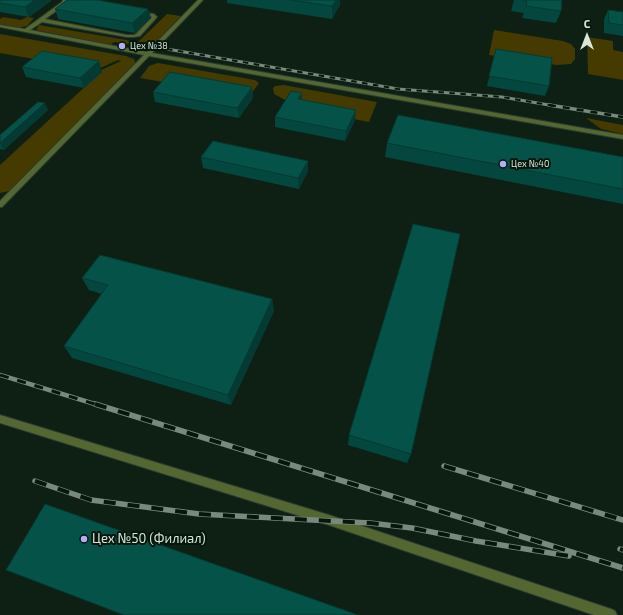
<!DOCTYPE html>
<html>
<head>
<meta charset="utf-8">
<style>
  body { margin:0 }
  #map { position:relative; width:623px; height:615px; overflow:hidden; background:#0d2013; font-family:"Exo 2",sans-serif }
  canvas { display:block }
  .north { position:absolute; left:567px; top:16px; width:40px; height:40px; -webkit-text-stroke:3px #05170a; paint-order:stroke; rotate:0deg; font-size:11px; font-weight:700; line-height:16px; text-align:center; color:#dae6dc }
  .north::after { content:''; display:block; margin:auto; width:14px; height:18px; background:#dae6dc; clip-path:polygon(50% 0,100% 100%,50% 72%,0 100%) }
</style>
</head>
<body>
<div id="map">
<canvas width="623" height="615"></canvas>
<div class="north">С</div>
</div>
<script>
const ctx = document.querySelector('canvas').getContext('2d');
ctx.lineJoin = 'round';
function fillPath(path, color) {
  ctx.fillStyle = color;
  ctx.fill(path, 'evenodd');
}
function poly(rows) {
  const path = new Path2D();
  for (const r of rows) {
    path.moveTo(r[0], r[1]);
    for (let i = 2; i < r.length; i += 2) path.lineTo(r[i], r[i + 1]);
  }
  return path;
}
function stroke(path, color, width, dash) {
  ctx.strokeStyle = color;
  ctx.lineWidth = width;
  ctx.lineCap = dash ? 'butt' : 'round';
  ctx.setLineDash(dash || []);
  ctx.stroke(path);
}
function label(font, color, halo, rows, align = 'center') {
  ctx.font = font + ' "Exo 2",sans-serif';
  ctx.lineWidth = 4;
  ctx.setLineDash([]);
  ctx.textBaseline = 'middle';
  ctx.strokeStyle = halo;
  ctx.fillStyle = color;
  for (const [text, x, y, turn = 0] of rows) {
    ctx.save();
    ctx.translate(x, y);
    ctx.rotate((+turn || 0) * Math.PI / 180);
    ctx.textAlign = isNaN(turn) ? turn : align;
    if (halo) ctx.strokeText(text, 0, 0);
    ctx.fillText(text, 0, 0);
    ctx.restore();
  }
}
fillPath(poly([
  [167,14,181,16,154,44,141,49,130,49,134,45,114,42,110,45,36,30,39,25,138,42],
  [3,17,21,20,27,17,34,18,27,26,17,28,0,25,0,19],
  [494,30,563,41,571,44,575,49,575,59,571,64,557,65,489,55],
  [0,34,126,56,134,59,135,61,135,65,14,190,0,193,0,165,101,72,99,71,121,61,118,60,96,70,0,53],
  [587,37,613,41,613,50,623,52,623,80,588,74],
  [158,63,255,80,259,83,249,97,140,78,149,66],
  [284,85,377,102,369,122,302,109,274,94,273,88,275,86],
  [586,118,623,125,623,134,601,129]
]), '#453a00');
const lane = poly([
  [63,0,67,0,66,4,45,19,127,35,134,35,136,34,152,17,138,14,138,12,154,14,157,17,140,36,134,37,127,37,42,22,30,30,147,52,198,0,203,0,152,53,623,135,623,139,149,56,2,207,0,207,0,201,144,55,0,27,0,25,25,29,62,2,63,0],
  [0,415,329,515,611,609,615,611,617,615,594,615,329,525,0,423,0,415]
]);
stroke(lane, '#2a3c2f', 2);
fillPath(lane, '#546631');
const railFar3 = poly([
  [167,49,398,89,502,97,555,106]
]);
const railFar2 = poly([
  [549,105,623,117]
]);
const railFar1 = poly([
  [0,375,98,405]
]);
const rail = poly([
  [95,404,623,568],
  [444,466,623,520],
  [35,481,91,500,199,514,370,523,412,528,476,541,569,556],
  [620,549,623,550]
]);
stroke(railFar3, '#7a897e', 3);
stroke(railFar2, '#7a897e', 3.5);
stroke(railFar1, '#7a897e', 4.5);
stroke(rail, '#7a897e', 5.5);
stroke(railFar3, '#05170a', 2, [5.5]);
stroke(railFar2, '#05170a', 2.5, [7]);
stroke(railFar1, '#05170a', 3, [9]);
stroke(rail, '#05170a', 4, [12]);
fillPath(poly([
  [0,0,51,1,29,17,0,12],
  [227,0,340,0,340,5,332,19,227,3],
  [514,0,562,0,561,11,556,23,522,18,524,13,511,11],
  [55,9,148,9,151,18,135,33,58,19],
  [608,10,623,12,623,36,604,33,604,19],
  [496,49,549,86,545,96,487,86],
  [22,67,102,72,84,88,26,77],
  [153,92,253,98,239,118,155,102],
  [302,93,302,100,355,120,345,141,275,127,275,117],
  [48,110,4,150,0,149,0,135],
  [387,143,623,157,623,204,385,157],
  [201,157,308,161,308,171,299,189,203,168],
  [82,278,272,299,274,311,231,405,72,358,64,346,102,294,89,290],
  [349,435,411,454,407,463,348,445]
]), '#04473e');
fillPath(poly([
  [35,0,51,0,51,1,29,17,25,7],
  [336,0,340,0,340,5,332,19,332,6],
  [148,9,151,18,135,33,132,23],
  [99,61,102,72,84,88,80,78],
  [252,87,253,98,239,118,237,108],
  [302,93,302,103,298,99],
  [45,103,48,110,4,150,0,143],
  [356,110,355,120,345,141,346,131],
  [308,161,308,171,299,189,298,178],
  [272,299,274,311,231,405,228,395]
]), '#043a32');
const building = poly([
  [0,0,35,0,25,7,0,3,0,0],
  [67,0,97,0,148,9,132,23,55,9,67,0],
  [290,0,336,0,332,6,290,0],
  [522,0,562,0,561,11,526,6,527,1,522,0],
  [608,10,623,12,623,25,609,23,608,10],
  [496,49,552,58,549,86,489,76,496,49],
  [42,51,99,61,80,78,22,67,42,51],
  [170,72,252,87,237,108,153,92,170,72],
  [291,91,302,93,298,99,356,110,346,131,275,117,291,91],
  [38,102,45,103,0,143,0,135,38,102],
  [398,115,623,157,623,189,387,143,398,115],
  [213,141,308,161,298,178,201,157,213,141],
  [413,224,460,234,411,454,349,435,413,224],
  [100,255,272,299,228,395,64,346,108,285,82,278,100,255],
  [45,504,358,615,124,615,6,570,45,504]
]);
fillPath(building, '#055348');
stroke(building, '#043a32', 1);
for (const [x, y, r, color] of [
  [122,46,4,"#b5acf8"],
  [503,164,4,"#b5acf8"],
  [84,539,4,"#b5acf8"]
]) {
  const dot = new Path2D();
  dot.arc(x, y, r, 0, 2 * Math.PI);
  ctx.fillStyle = color;
  ctx.fill(dot);
  stroke(dot, '#05170a', 1.5);
}
label('9px', '#dae6dc', '#05170a', [
  ["Цех №38",130,46],
  ["Цех №40",511,164]
], 'left');
label('13px', '#dae6dc', '#05170a', [
  ["Цех №50 (Филиал)",92,539]
], 'left');
</script>
</body>
</html>
